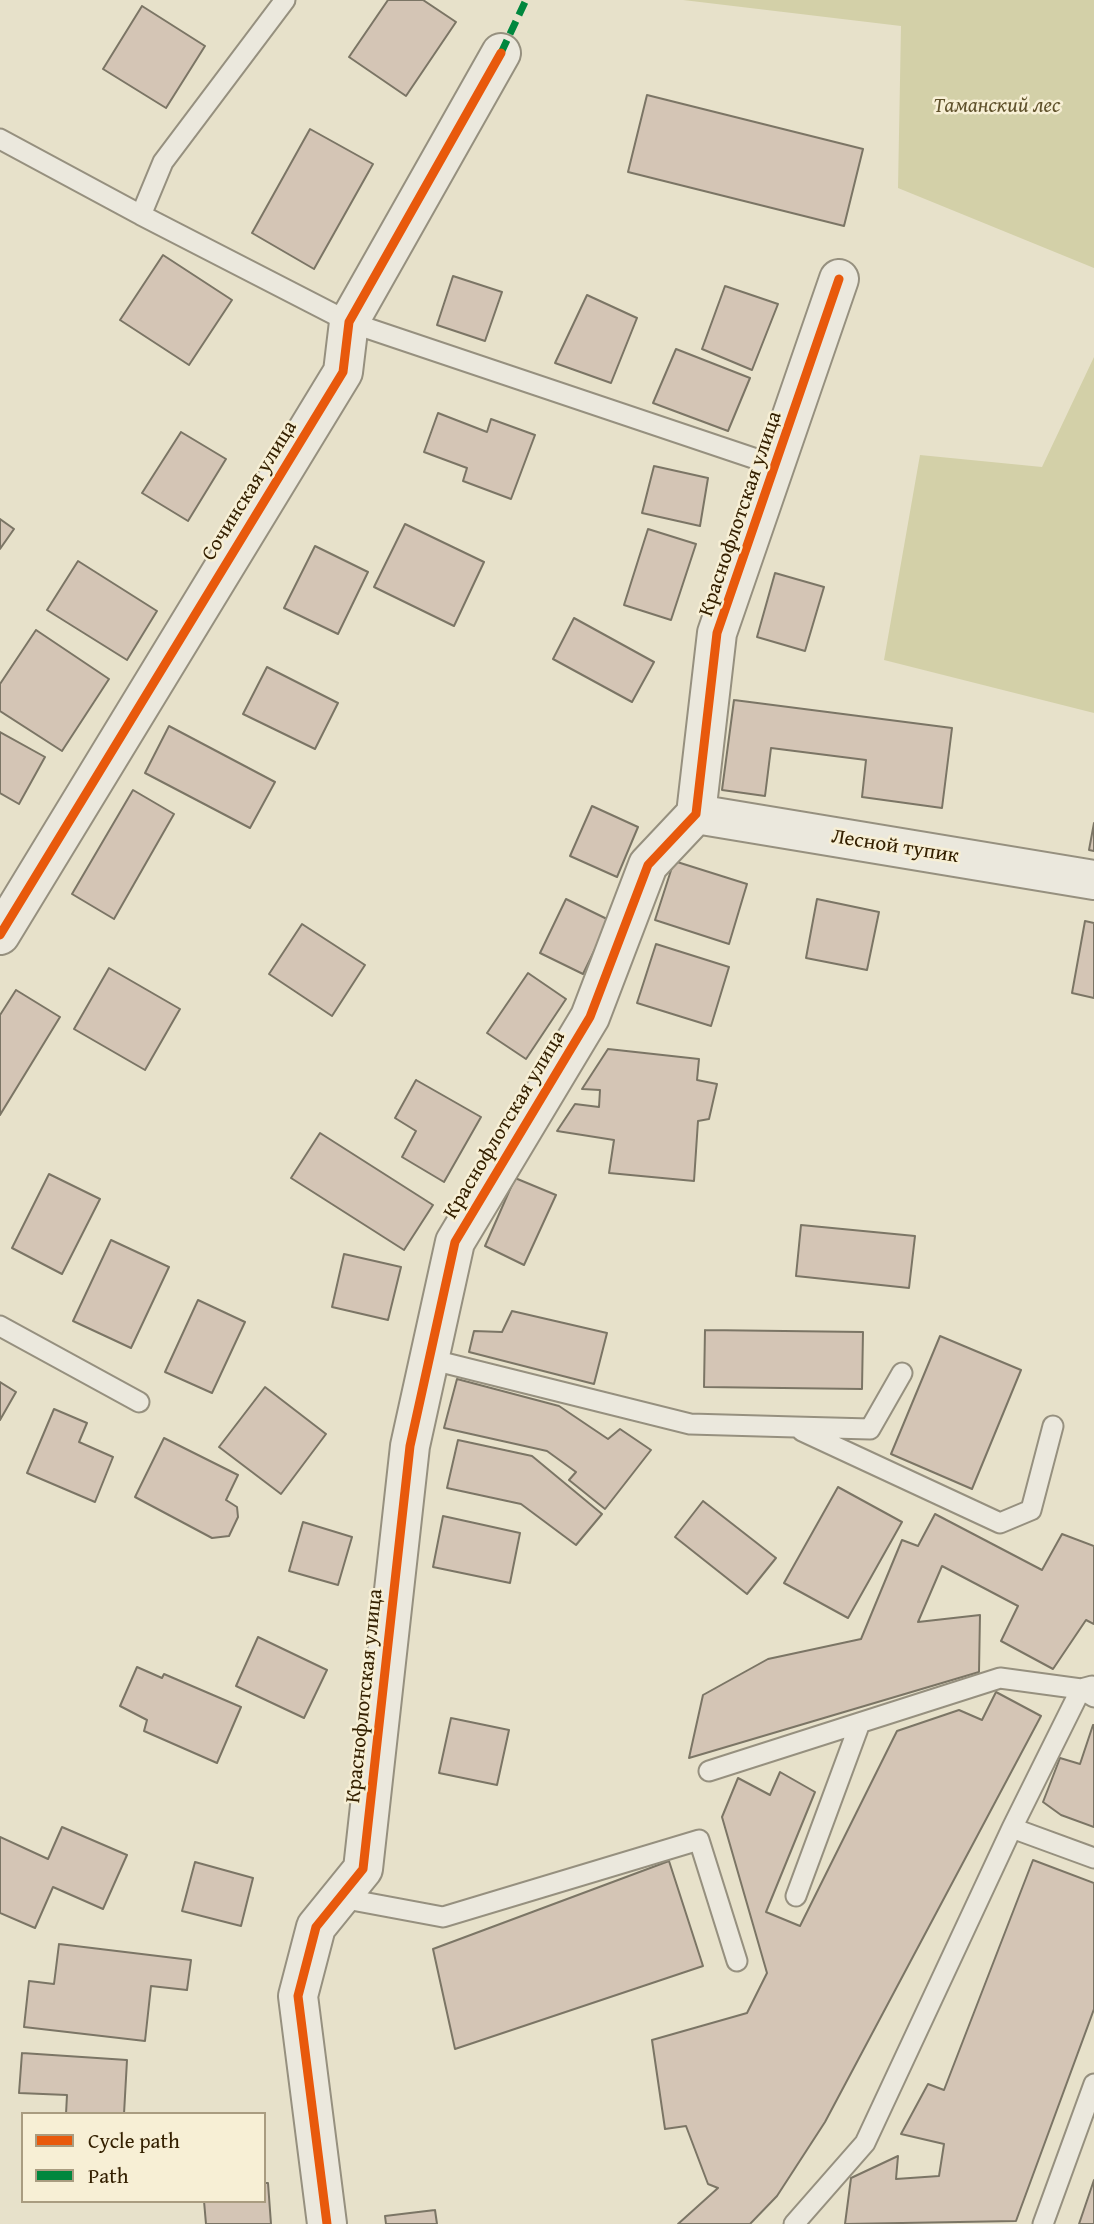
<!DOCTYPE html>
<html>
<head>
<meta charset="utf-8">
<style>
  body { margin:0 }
  #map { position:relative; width:1094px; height:2224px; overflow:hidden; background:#e7e1ca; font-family:"Gentium Book Plus",serif }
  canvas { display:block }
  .legend { position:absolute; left:21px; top:2112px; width:245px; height:91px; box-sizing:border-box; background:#f7efd5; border:2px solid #a99c80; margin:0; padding:9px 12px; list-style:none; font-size:21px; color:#342001 }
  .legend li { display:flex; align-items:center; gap:14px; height:35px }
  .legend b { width:35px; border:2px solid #a99c80 }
</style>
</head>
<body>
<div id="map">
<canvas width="1094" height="2224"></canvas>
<ul class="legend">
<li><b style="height:9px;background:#e8590c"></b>Cycle path</li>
<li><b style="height:9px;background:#00873e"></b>Path</li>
</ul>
</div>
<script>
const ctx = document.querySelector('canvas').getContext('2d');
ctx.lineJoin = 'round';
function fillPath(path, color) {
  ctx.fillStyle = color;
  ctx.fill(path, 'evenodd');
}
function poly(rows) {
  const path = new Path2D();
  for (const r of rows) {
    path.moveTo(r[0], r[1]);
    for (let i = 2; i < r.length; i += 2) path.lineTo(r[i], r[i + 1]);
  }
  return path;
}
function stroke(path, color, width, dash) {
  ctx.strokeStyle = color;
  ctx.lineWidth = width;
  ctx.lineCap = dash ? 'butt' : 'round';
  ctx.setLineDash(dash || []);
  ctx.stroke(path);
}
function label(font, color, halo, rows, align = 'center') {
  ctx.font = font + ' "Gentium Book Plus",serif';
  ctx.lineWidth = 5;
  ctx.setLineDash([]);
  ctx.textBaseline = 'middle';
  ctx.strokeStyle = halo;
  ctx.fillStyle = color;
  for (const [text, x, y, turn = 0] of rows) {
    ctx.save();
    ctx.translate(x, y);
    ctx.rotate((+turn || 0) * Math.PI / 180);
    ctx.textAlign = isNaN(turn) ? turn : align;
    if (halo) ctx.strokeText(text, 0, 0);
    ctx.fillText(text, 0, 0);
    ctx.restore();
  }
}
fillPath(poly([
  [683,0,1094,0,1094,268,898,188,901,26],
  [1094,357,1094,713,884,660,920,455,1042,467]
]), '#d3d0a8');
const building = poly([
  [388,0,423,0,456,22,406,96,349,57,388,0],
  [142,6,205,46,166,108,103,69,142,6],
  [647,95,863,149,844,226,628,172,647,95],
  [310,129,373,164,314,269,252,233,310,129],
  [163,255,232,300,189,365,120,320,163,255],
  [453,276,502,292,485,341,437,325,453,276],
  [725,286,778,304,752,370,702,349,725,286],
  [587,295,637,318,611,383,555,363,587,295],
  [676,349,750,378,728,431,653,403,676,349],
  [438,413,487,432,491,419,535,435,511,499,463,481,467,468,424,452,438,413],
  [181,432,226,459,188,521,142,493,181,432],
  [654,466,708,478,700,526,642,513,654,466],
  [0,519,14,529,0,549,0,519],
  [405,524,484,562,454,626,374,587,405,524],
  [648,529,696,544,671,620,624,605,648,529],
  [315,546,368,572,338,634,284,608,315,546],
  [78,561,157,611,127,660,47,610,78,561],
  [775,573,824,587,805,651,757,637,775,573],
  [574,618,654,662,632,702,553,659,574,618],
  [36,630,109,679,62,751,0,711,0,684,36,630],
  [267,667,338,703,315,749,243,714,267,667],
  [734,700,952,728,942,808,862,797,866,760,771,748,765,796,722,790,734,700],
  [169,726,275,782,250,828,145,773,169,726],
  [0,732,45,757,19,804,0,793,0,732],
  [133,790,174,814,114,919,72,894,133,790],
  [592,806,638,827,617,877,570,856,592,806],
  [1094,823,1094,851,1089,850,1094,823],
  [674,861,747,884,729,944,655,920,674,861],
  [566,899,609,920,583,974,540,953,566,899],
  [817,899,879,912,867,970,806,958,817,899],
  [1085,921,1094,923,1094,998,1072,993,1085,921],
  [302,924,365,965,332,1016,269,974,302,924],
  [656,944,729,967,711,1026,637,1003,656,944],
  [109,968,180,1009,145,1070,74,1029,109,968],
  [528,973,566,999,526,1059,487,1033,528,973],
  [16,990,60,1017,0,1115,0,1015,16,990],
  [608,1049,699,1059,697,1080,717,1084,709,1119,698,1121,694,1181,609,1173,614,1140,557,1131,575,1104,599,1107,600,1090,582,1089,608,1049],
  [416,1080,481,1117,444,1182,402,1157,416,1131,395,1118,416,1080],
  [320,1133,433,1205,404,1250,291,1178,320,1133],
  [49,1174,100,1199,62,1274,12,1248,49,1174],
  [515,1178,556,1195,524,1265,485,1246,515,1178],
  [801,1225,915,1236,909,1288,796,1276,801,1225],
  [111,1240,169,1267,131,1348,73,1321,111,1240],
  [344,1254,401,1267,388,1320,332,1307,344,1254],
  [198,1300,245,1322,212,1393,165,1372,198,1300],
  [512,1311,607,1333,594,1384,469,1352,474,1331,502,1332,512,1311],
  [705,1330,863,1332,862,1389,704,1387,705,1330],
  [940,1336,1021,1370,972,1489,891,1454,940,1336],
  [457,1379,559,1406,608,1439,620,1429,651,1450,605,1509,569,1480,576,1472,547,1451,444,1428,457,1379],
  [0,1382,16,1392,0,1420,0,1382],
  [265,1387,326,1434,281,1494,219,1447,265,1387],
  [54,1409,87,1423,79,1442,113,1457,95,1502,27,1473,54,1409],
  [164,1438,238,1475,226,1500,237,1507,238,1517,229,1536,212,1538,135,1497,164,1438],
  [458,1440,532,1456,602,1514,576,1545,521,1504,447,1488,458,1440],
  [838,1487,902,1522,848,1618,784,1583,838,1487],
  [703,1501,776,1558,747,1594,675,1537,703,1501],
  [935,1514,1042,1570,1062,1534,1094,1546,1094,1624,1086,1620,1053,1669,1001,1641,1018,1606,942,1566,918,1622,980,1615,979,1672,689,1758,703,1695,768,1659,861,1639,902,1540,918,1546,935,1514],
  [443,1516,520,1533,510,1583,433,1567,443,1516],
  [303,1522,352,1537,338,1585,289,1571,303,1522],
  [258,1637,327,1670,304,1718,236,1686,258,1637],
  [137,1667,162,1678,164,1674,241,1707,217,1763,144,1731,147,1720,120,1706,137,1667],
  [996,1692,1041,1716,825,2122,777,2196,750,2224,678,2224,718,2188,708,2184,686,2126,665,2129,652,2040,747,2013,767,1973,722,1817,738,1778,770,1795,780,1772,815,1792,766,1912,800,1926,897,1731,959,1710,982,1720,996,1692],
  [451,1718,509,1730,497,1785,439,1773,451,1718],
  [1093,1725,1094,1725,1094,1827,1061,1815,1043,1802,1060,1758,1080,1764,1093,1725],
  [62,1827,127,1855,103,1909,53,1887,35,1928,0,1913,0,1837,48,1859,62,1827],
  [1033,1860,1094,1883,1094,2009,1016,2221,845,2224,851,2178,898,2156,896,2179,939,2176,944,2144,901,2134,928,2084,944,2090,1033,1860],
  [669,1861,703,1966,455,2049,433,1949,669,1861],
  [195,1862,253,1878,241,1926,182,1911,195,1862],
  [59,1944,191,1960,187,1990,151,1986,145,2041,24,2027,29,1981,54,1984,59,1944],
  [22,2053,127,2060,124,2114,66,2114,67,2095,19,2093,22,2053],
  [1094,2180,1094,2224,1079,2224,1094,2180],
  [264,2183,268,2183,271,2224,206,2224,204,2201,264,2201,264,2183],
  [435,2210,437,2224,386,2224,385,2216,435,2210]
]);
fillPath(building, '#d4c5b5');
stroke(building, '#7b7565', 2);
const service = poly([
  [285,0,163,162,141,215,349,322,777,466],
  [0,139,141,215],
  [0,1326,139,1402],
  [429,1359,690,1424,795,1427,870,1429,902,1373],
  [802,1431,1000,1523,1031,1510,1053,1426],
  [709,1771,1000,1678,1081,1689,1094,1697],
  [1012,1828,1081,1689,1092,1686],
  [796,1896,860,1723],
  [341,1898,443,1917,699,1840,737,1961],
  [794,2224,865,2143,1012,1828,1094,1858],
  [1043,2224,1094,2084]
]);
const minor = poly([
  [696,814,1094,880],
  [0,935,343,372,349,322,501,53],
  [327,2224,298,1996,316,1927,363,1869,410,1446,455,1242,590,1017,648,865,696,814,717,633,839,279]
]);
stroke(service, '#96907f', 23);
stroke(minor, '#96907f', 42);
stroke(service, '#ebe8dd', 19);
stroke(minor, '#ebe8dd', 38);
stroke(poly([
  [501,53,526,0]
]), '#00873e', 7, [14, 7]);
stroke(poly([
  [0,935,343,372,349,322,501,53],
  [327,2224,298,1996,316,1927,363,1869,410,1446,455,1242,590,1017,648,865,696,814,717,633,839,279]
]), '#e8590c', 9);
label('italic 21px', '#5f512b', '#f7efd5', [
  ["Таманский лес",997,107]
]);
label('21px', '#342001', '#f7efd5', [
  ["Сочинская улица",250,491,-58],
  ["Краснофлотская улица",741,514,-71],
  ["Лесной тупик",895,847,9],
  ["Краснофлотская улица",505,1125,-59],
  ["Краснофлотская улица",365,1696,-84]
]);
</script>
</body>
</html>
